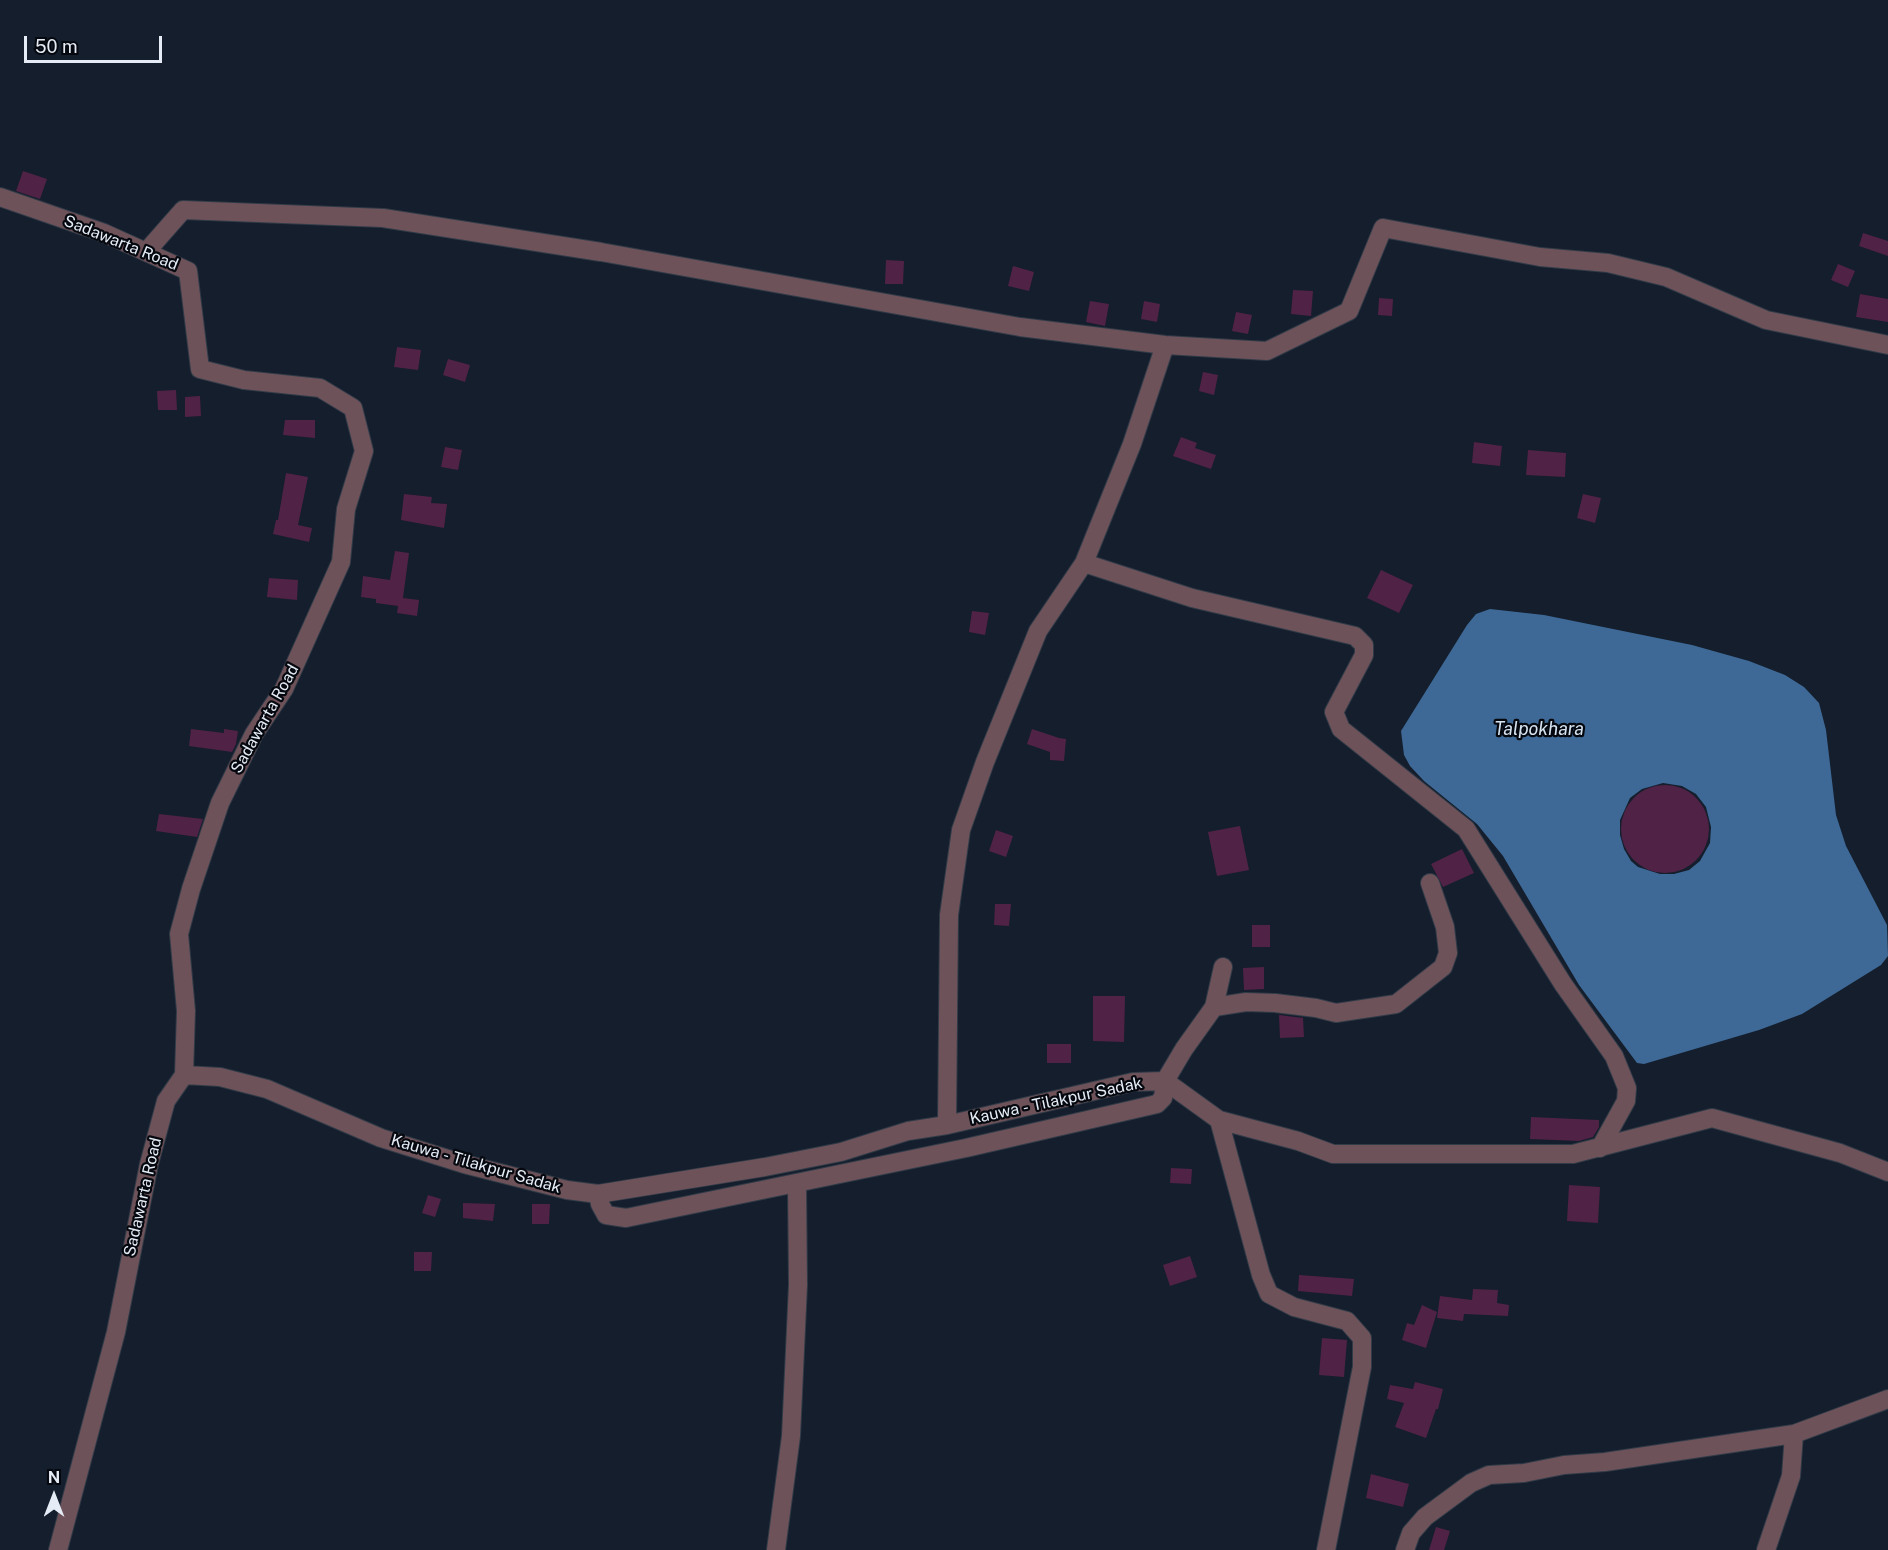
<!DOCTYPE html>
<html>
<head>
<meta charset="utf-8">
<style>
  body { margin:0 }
  #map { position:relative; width:1888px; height:1550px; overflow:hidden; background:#141e2c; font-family:"Public Sans",sans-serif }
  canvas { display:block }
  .north { position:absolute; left:24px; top:1466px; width:60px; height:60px; -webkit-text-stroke:4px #05080e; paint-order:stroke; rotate:0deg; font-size:16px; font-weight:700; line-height:24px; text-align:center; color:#e5ecf6 }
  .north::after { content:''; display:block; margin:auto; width:21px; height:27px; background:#e5ecf6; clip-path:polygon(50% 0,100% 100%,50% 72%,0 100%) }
  .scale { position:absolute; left:24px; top:36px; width:138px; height:27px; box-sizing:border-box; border:3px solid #e5ecf6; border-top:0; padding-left:8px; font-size:18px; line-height:21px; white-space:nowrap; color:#e5ecf6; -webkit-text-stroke:4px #05080e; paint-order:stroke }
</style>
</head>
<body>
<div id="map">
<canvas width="1888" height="1550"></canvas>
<div class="north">N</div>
<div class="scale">50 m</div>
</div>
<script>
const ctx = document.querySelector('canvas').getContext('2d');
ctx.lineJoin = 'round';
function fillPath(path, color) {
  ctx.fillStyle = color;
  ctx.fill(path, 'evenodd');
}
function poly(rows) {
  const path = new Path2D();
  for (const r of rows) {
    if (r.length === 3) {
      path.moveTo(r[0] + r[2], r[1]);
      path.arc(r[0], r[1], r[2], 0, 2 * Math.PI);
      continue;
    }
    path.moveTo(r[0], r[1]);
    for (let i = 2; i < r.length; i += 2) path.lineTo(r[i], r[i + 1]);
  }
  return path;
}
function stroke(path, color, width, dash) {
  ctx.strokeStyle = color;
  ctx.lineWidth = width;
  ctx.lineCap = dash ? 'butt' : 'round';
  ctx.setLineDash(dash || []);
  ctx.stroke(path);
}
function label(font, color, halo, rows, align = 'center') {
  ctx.font = font + ' "Public Sans",sans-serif';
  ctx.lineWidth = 4.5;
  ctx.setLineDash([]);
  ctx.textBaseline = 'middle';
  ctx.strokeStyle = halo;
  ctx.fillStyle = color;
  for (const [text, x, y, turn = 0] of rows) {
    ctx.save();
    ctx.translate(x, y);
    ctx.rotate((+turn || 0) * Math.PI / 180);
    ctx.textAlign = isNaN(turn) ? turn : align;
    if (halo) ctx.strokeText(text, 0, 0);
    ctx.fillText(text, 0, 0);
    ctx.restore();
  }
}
fillPath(poly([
  [1490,609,1544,615,1692,645,1749,661,1785,675,1804,687,1819,703,1826,730,1836,815,1846,846,1887,925,1888,956,1881,965,1802,1014,1759,1030,1644,1064,1637,1063,1579,985,1503,856,1477,824,1424,781,1410,766,1404,755,1401,731,1467,625,1476,614],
  [1663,783,1682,786,1696,794,1706,807,1711,827,1710,843,1700,861,1689,870,1674,874,1660,874,1638,867,1631,861,1624,849,1620,835,1620,820,1630,798,1642,789]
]), '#3e6996');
fillPath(poly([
  [23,171,47,179,40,199,16,191],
  [1863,233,1888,241,1888,256,1859,246],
  [886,260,904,261,903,284,885,284],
  [1838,264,1855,271,1848,287,1831,280],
  [1013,266,1034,272,1029,291,1008,286],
  [1293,290,1313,291,1311,316,1291,314],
  [1860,294,1888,299,1888,322,1856,317],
  [1379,298,1393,299,1392,316,1378,315],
  [1090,301,1109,304,1105,326,1086,322],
  [1144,301,1160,304,1157,322,1141,319],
  [1236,312,1252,315,1248,334,1232,331],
  [397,347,421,350,418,370,394,367],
  [448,359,470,365,465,382,443,375],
  [1203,372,1218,375,1214,395,1199,391],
  [176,390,177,410,158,410,157,391],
  [200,396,201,416,185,417,185,397],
  [285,420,315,420,315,438,283,435],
  [1181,437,1197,443,1195,448,1216,455,1211,469,1173,456],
  [1474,442,1502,446,1500,466,1472,463],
  [445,447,462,450,458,470,441,467],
  [1528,450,1566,453,1565,477,1526,475],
  [286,473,308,477,298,525,312,528,309,542,273,534,276,520,278,520],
  [404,494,432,497,431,503,447,504,444,528,401,520],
  [1583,494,1601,498,1595,523,1577,518],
  [395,551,409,553,403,598,419,600,417,616,397,613,398,606,376,603,376,599,361,597,363,576,390,580],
  [1381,570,1413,585,1399,613,1367,598],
  [269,578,298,580,297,600,267,597],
  [972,611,989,613,985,635,969,632],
  [191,729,224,733,224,729,238,731,236,744,232,752,189,746],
  [1032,729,1059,738,1066,739,1064,761,1050,760,1050,752,1027,744],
  [1665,829,44],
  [159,814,203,819,197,837,156,831],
  [1240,826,1249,870,1217,876,1208,832],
  [996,830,1013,836,1006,857,989,851],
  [1462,849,1474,873,1443,887,1431,864],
  [995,904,1011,904,1009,926,994,925],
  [1252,925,1270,925,1270,947,1252,947],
  [1264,967,1264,989,1244,990,1243,968],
  [1093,996,1125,996,1124,1042,1093,1041],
  [1279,1015,1303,1018,1304,1037,1280,1038],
  [1047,1044,1071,1044,1071,1063,1047,1063],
  [1531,1117,1599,1120,1599,1127,1593,1137,1579,1141,1530,1139],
  [1171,1168,1192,1169,1191,1184,1170,1183],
  [1569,1185,1600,1187,1598,1223,1567,1221],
  [428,1195,441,1199,435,1217,422,1213],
  [463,1203,495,1204,493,1221,463,1218],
  [532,1204,550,1204,549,1224,532,1224],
  [414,1252,432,1252,431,1271,414,1271],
  [1190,1256,1197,1277,1170,1286,1163,1265],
  [1299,1275,1354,1279,1352,1296,1298,1291],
  [1473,1289,1498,1290,1497,1303,1509,1305,1508,1316,1464,1314,1463,1321,1437,1318,1440,1296,1472,1300],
  [1422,1305,1437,1312,1426,1348,1402,1340,1407,1323,1414,1325],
  [1322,1338,1347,1340,1344,1377,1319,1375],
  [1415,1382,1443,1389,1438,1409,1436,1409,1426,1438,1395,1427,1404,1403,1387,1399,1390,1385,1413,1389],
  [1371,1474,1409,1484,1403,1507,1366,1498],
  [1436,1527,1450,1531,1444,1550,1429,1550]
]), '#502246');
const street = poly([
  [0,197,104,233,188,271,200,369,244,380,320,388,353,408,364,451,346,509,341,562,284,689,254,734,220,803,191,889,179,934,186,1011,184,1075,166,1101,149,1164,116,1332,58,1550],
  [146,252,183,210,383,218,601,252,1020,327,1165,345,1267,351,1349,311,1383,228,1540,257,1608,263,1666,277,1766,320,1888,345],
  [1084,563,1192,598,1355,636,1364,645,1364,655,1334,712,1341,729,1466,829,1563,984,1614,1056,1627,1088,1626,1101,1600,1148],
  [1214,1007,1246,1002,1275,1003,1316,1008,1336,1013,1396,1004,1443,967,1448,953,1445,927,1430,883],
  [184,1075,220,1077,267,1089,381,1138,464,1164,567,1190,598,1194,765,1167,841,1152,908,1131,947,1125,1133,1082,1165,1081,1219,1120,1298,1141,1333,1154,1573,1154,1712,1118,1840,1153,1888,1172],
  [1219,1120,1261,1275,1269,1294,1294,1307,1347,1321,1362,1338,1362,1367,1326,1550],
  [947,1125,949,915,961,830,985,762,1038,631,1084,563,1132,444,1165,345],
  [598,1194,600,1204,606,1215,626,1218,966,1148,1157,1104,1163,1098,1165,1081,1184,1049,1214,1007,1223,967],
  [776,1550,791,1436,798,1285,797,1183],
  [1405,1550,1411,1533,1425,1517,1471,1483,1489,1475,1524,1473,1564,1465,1605,1462,1794,1434,1888,1399],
  [1766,1550,1791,1476,1794,1434]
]);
stroke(street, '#313b48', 20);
stroke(street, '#6e5259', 18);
label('16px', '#e5ecf6', '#05080e', [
  ["Sadawarta Road",121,243,22],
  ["Sadawarta Road",265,719,-61],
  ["Kauwa - Tilakpur Sadak",1056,1101,-12],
  ["Kauwa - Tilakpur Sadak",476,1164,16],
  ["Sadawarta Road",143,1197,-77]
]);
label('italic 18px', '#d7e4f2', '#05080e', [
  ["Talpokhara",1539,729]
]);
</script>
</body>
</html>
